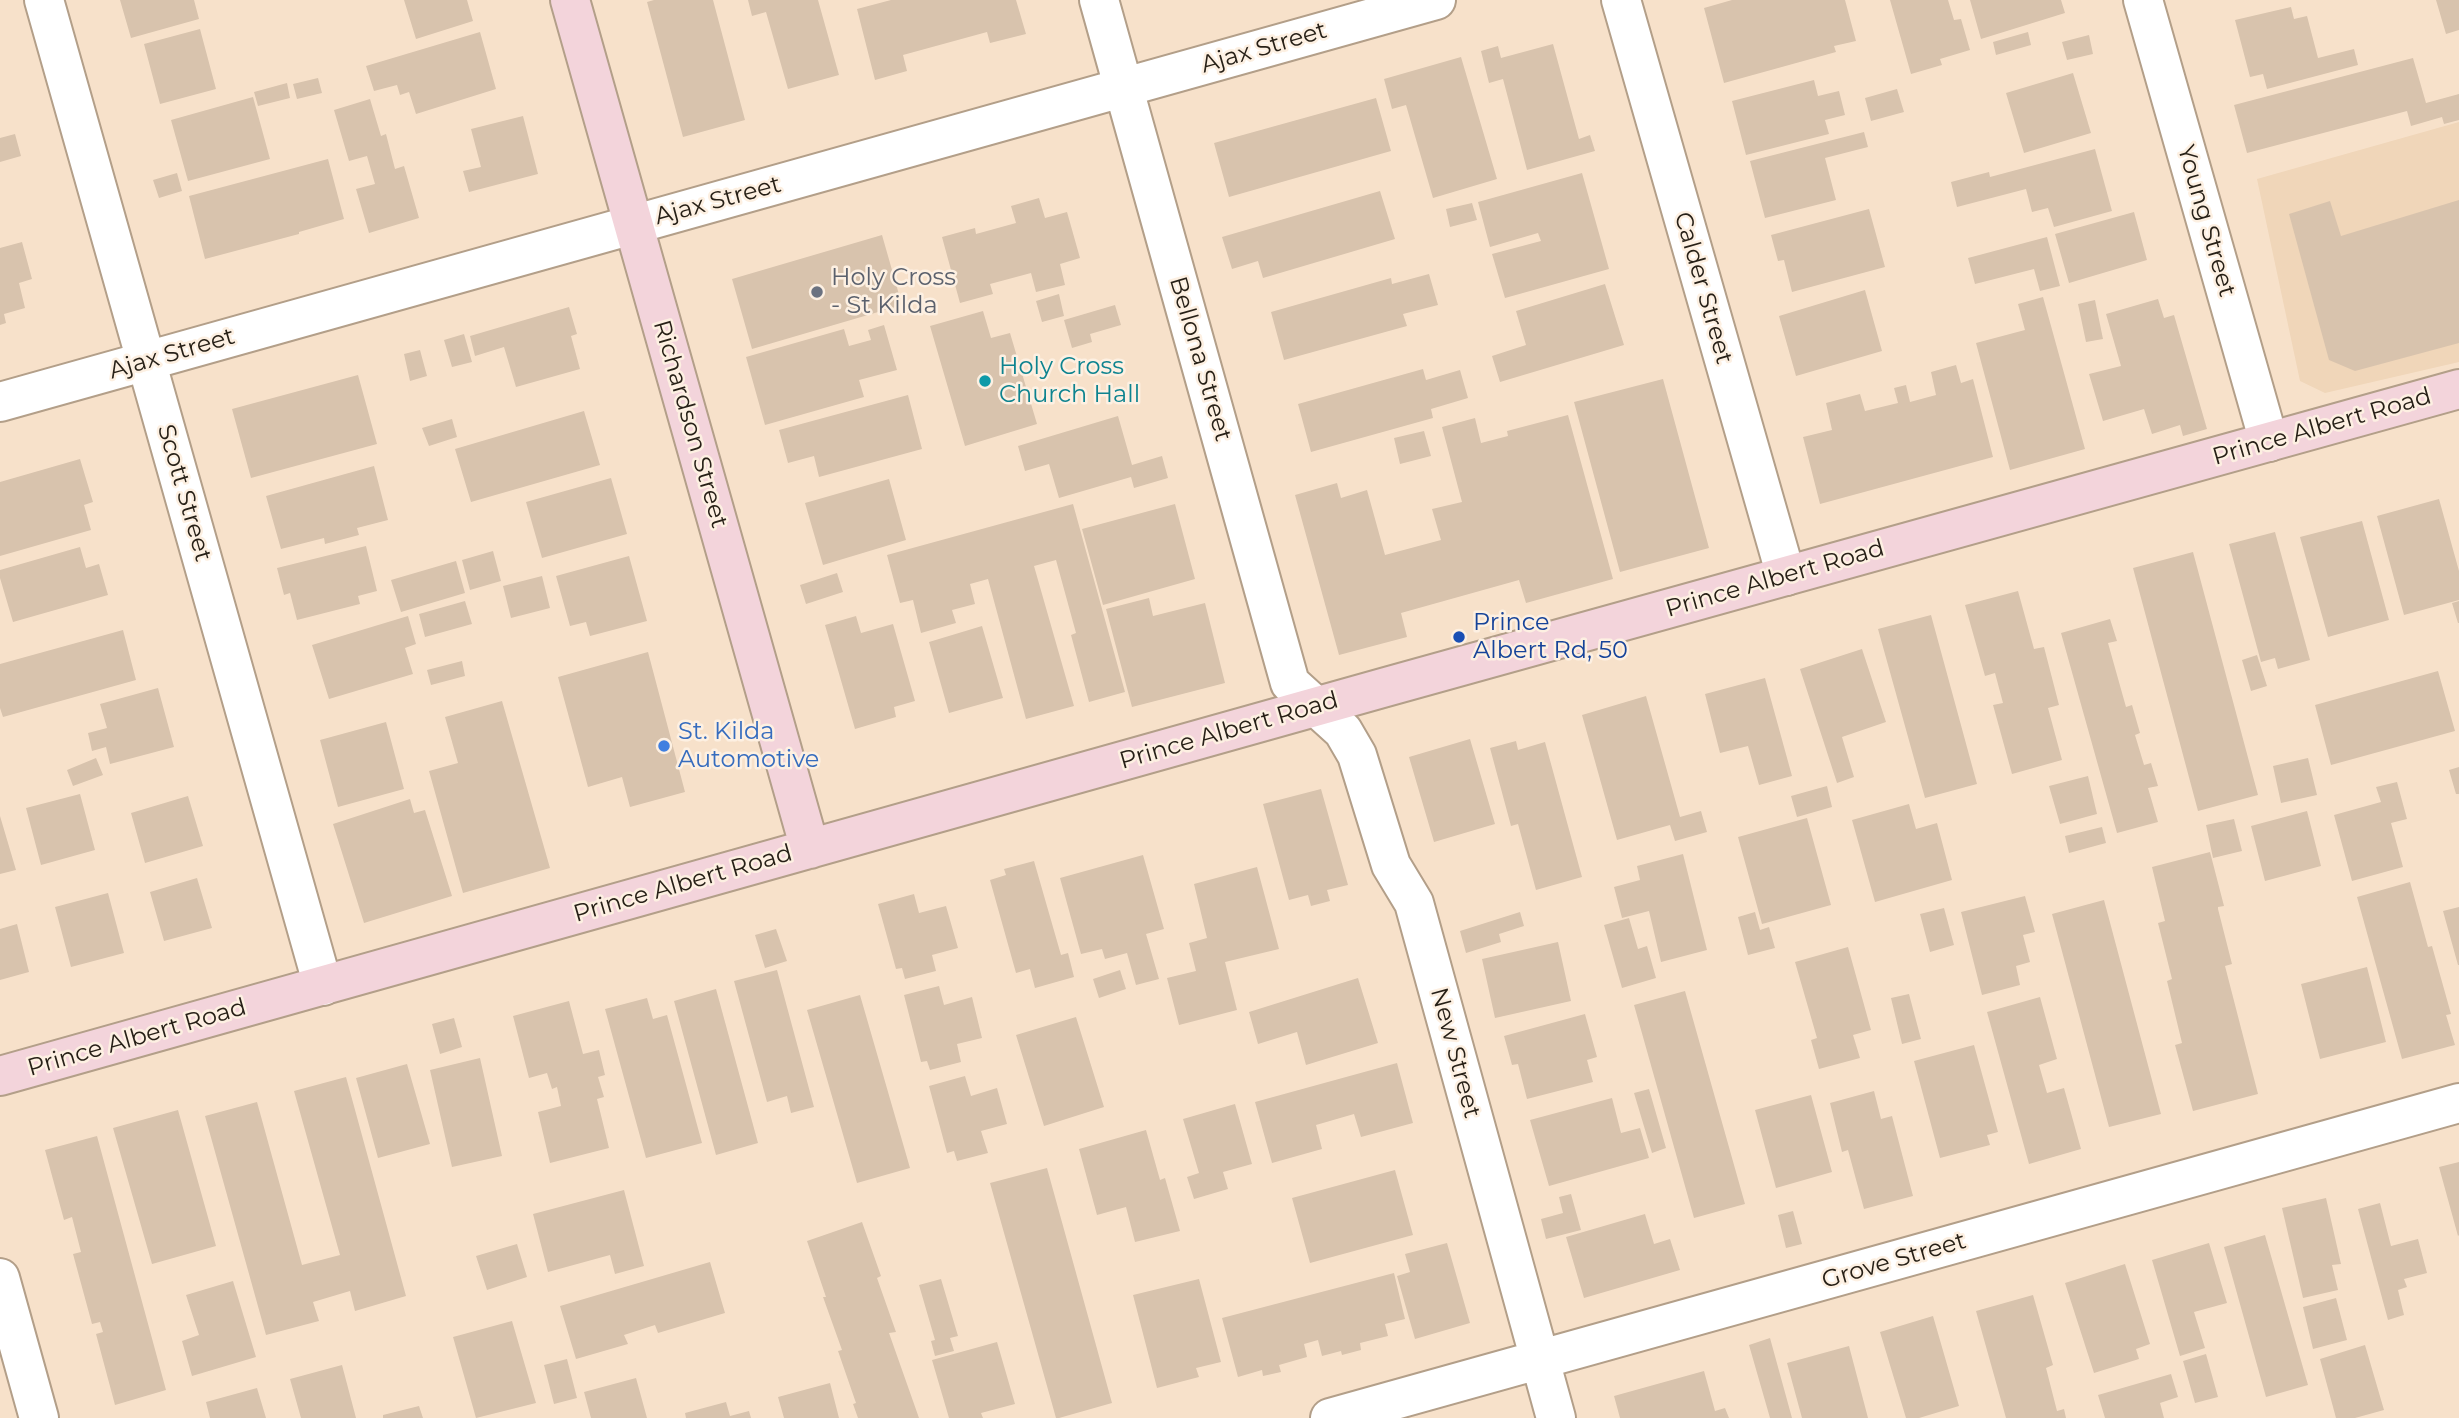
<!DOCTYPE html>
<html>
<head>
<meta charset="utf-8">
<style>
  body { margin:0 }
  canvas { display:block; background:#f7e1ca }
</style>
</head>
<body>
<canvas width="2459" height="1418"></canvas>
<script>
const ctx = document.querySelector('canvas').getContext('2d');
ctx.lineJoin = 'round';
function fillPath(path, color) {
  ctx.fillStyle = color;
  ctx.fill(path, 'evenodd');
}
function poly(rows) {
  const path = new Path2D();
  for (const r of rows) {
    path.moveTo(r[0], r[1]);
    for (let i = 2; i < r.length; i += 2) path.lineTo(r[i], r[i + 1]);
  }
  return path;
}
function stroke(path, color, width, dash) {
  ctx.strokeStyle = color;
  ctx.lineWidth = width;
  ctx.lineCap = dash ? 'butt' : 'round';
  ctx.setLineDash(dash || []);
  ctx.stroke(path);
}
function label(font, color, halo, rows, align = 'center') {
  ctx.font = font + ' Montserrat,sans-serif';
  ctx.lineWidth = 5;
  ctx.setLineDash([]);
  ctx.textBaseline = 'middle';
  ctx.strokeStyle = halo;
  ctx.fillStyle = color;
  for (const [text, x, y, turn = 0] of rows) {
    ctx.save();
    ctx.translate(x, y);
    ctx.rotate((+turn || 0) * Math.PI / 180);
    ctx.textAlign = isNaN(turn) ? turn : align;
    if (halo) ctx.strokeText(text, 0, 0);
    ctx.fillText(text, 0, 0);
    ctx.restore();
  }
}
fillPath(poly([
  [2459,122,2459,362,2325,393,2300,381,2257,179]
]), '#f0d6b9');
fillPath(poly([
  [120,0,194,0,199,19,131,38],
  [404,0,467,0,473,21,416,39],
  [654,0,713,0,745,120,683,137,647,2],
  [748,0,818,0,839,75,788,89,766,12,752,16],
  [891,0,1016,0,1026,34,990,43,987,32,903,55,907,71,875,80,857,9],
  [1732,0,1845,0,1856,41,1834,46,1836,52,1724,83,1704,8],
  [1890,0,1948,0,1954,20,1961,19,1970,50,1940,59,1942,65,1911,74],
  [1970,0,2061,0,2065,13,1981,39],
  [2436,0,2459,0,2459,30,2446,34],
  [2291,7,2294,19,2307,16,2318,58,2354,49,2358,65,2267,89,2263,74,2250,77,2235,20],
  [200,29,216,89,160,104,144,44],
  [480,32,496,89,416,114,409,92,400,95,397,85,374,91,366,66],
  [2028,32,2031,45,1996,55,1993,42],
  [2089,35,2093,54,2067,60,2062,42],
  [1553,44,1579,139,1590,135,1595,151,1527,170,1503,79,1489,83,1481,51,1498,46,1501,58],
  [1461,57,1497,179,1433,198,1406,105,1392,109,1384,79],
  [2413,58,2426,103,2459,94,2459,120,2444,124,2442,117,2411,126,2407,111,2247,153,2234,105],
  [2073,73,2091,133,2024,153,2006,93],
  [318,78,322,93,297,99,293,84],
  [1814,80,1818,96,1839,91,1845,115,1825,120,1829,134,1746,155,1732,101],
  [287,83,290,98,258,106,254,92],
  [1897,89,1904,112,1871,121,1865,98],
  [253,97,270,159,188,181,171,120],
  [1376,98,1391,151,1229,197,1214,143],
  [370,99,381,136,386,134,395,169,404,166,419,218,369,233,356,189,375,184,367,156,349,161,334,110],
  [523,116,538,174,469,192,463,171,481,167,471,129],
  [1864,132,1868,147,1825,158,1836,200,1765,218,1750,161],
  [15,134,21,156,0,162,0,138],
  [2095,149,2112,211,2054,227,2048,208,2032,212,2026,189,1957,207,1951,182,1989,172,1990,177],
  [328,159,344,219,299,232,299,234,205,259,189,196],
  [177,173,182,191,159,198,153,180],
  [1582,173,1609,269,1505,298,1492,254,1541,241,1538,233,1490,247,1478,202],
  [1380,191,1395,239,1263,278,1258,261,1232,269,1222,237],
  [1039,198,1045,218,1067,212,1080,258,1060,264,1065,285,1036,292,1031,273,990,284,993,294,960,303,942,237,975,228,976,234,1016,223,1011,206],
  [2459,200,2459,343,2355,371,2329,360,2289,214,2330,201,2341,236],
  [1472,203,1477,220,1450,227,1446,209],
  [1869,209,1885,267,1792,292,1784,260,1778,261,1771,235],
  [2134,212,2147,260,2069,283,2055,234],
  [882,235,902,305,752,349,732,279],
  [2047,237,2060,286,2040,291,2034,269,1975,284,1968,258],
  [22,242,32,279,19,283,25,308,4,314,6,323,0,325,0,248],
  [1429,274,1438,305,1403,314,1407,326,1284,360,1271,312,1391,278,1392,284],
  [1605,284,1624,345,1500,382,1492,356,1526,345,1516,311],
  [1865,290,1882,351,1796,376,1779,316],
  [1059,294,1064,316,1042,322,1036,301],
  [2043,297,2085,449,2010,470,1976,343,2025,330,2018,304],
  [2158,299,2164,318,2174,315,2207,429,2183,436,2180,425,2152,434,2144,409,2103,421,2089,374,2121,366,2106,314],
  [2095,300,2103,339,2086,342,2078,304],
  [1115,305,1121,325,1090,334,1092,342,1072,348,1064,320],
  [569,307,577,334,571,336,580,369,516,387,504,347,475,356,470,336],
  [983,311,991,338,1010,333,1037,424,965,446,930,326],
  [884,325,897,370,859,380,864,397,765,425,746,357,844,329,849,346,871,340,868,330],
  [464,334,472,362,452,367,444,340],
  [420,350,427,376,410,381,404,354],
  [1956,365,1961,383,1973,379,1993,457,1820,504,1803,437,1832,430,1826,403,1860,394,1865,411,1898,403,1894,388,1906,385,1910,402,1936,395,1931,372],
  [1423,369,1426,380,1460,370,1468,398,1431,409,1433,418,1311,452,1298,404],
  [358,375,377,444,251,478,232,409],
  [1663,379,1709,548,1620,572,1574,402],
  [908,395,922,449,819,477,814,456,788,463,779,430],
  [584,411,600,465,471,502,455,449],
  [1568,415,1613,579,1526,603,1519,580,1401,613,1407,637,1339,655,1295,495,1337,483,1341,498,1367,490,1385,555,1441,540,1432,509,1462,502,1442,427,1475,418,1481,443,1508,436,1507,431],
  [1118,416,1132,465,1162,456,1168,478,1134,488,1131,477,1059,498,1049,464,1025,471,1018,446],
  [452,419,457,437,429,446,422,428],
  [1424,431,1431,456,1400,464,1394,438],
  [80,459,93,502,84,505,91,530,0,556,0,482],
  [374,466,388,520,357,528,359,535,325,544,324,538,281,549,266,496],
  [611,478,627,534,542,558,526,502],
  [889,479,906,540,823,565,805,503],
  [2439,499,2459,571,2459,600,2404,615,2377,516],
  [1073,504,1125,692,1089,702,1071,635,1076,633,1056,560,1034,566,1074,706,1026,719,988,579,970,584,975,604,952,610,956,623,921,633,913,600,900,603,887,555],
  [1175,504,1195,579,1103,605,1082,529],
  [2362,521,2389,620,2328,637,2300,537],
  [2275,532,2310,660,2278,669,2275,658,2261,662,2229,544],
  [366,546,377,591,358,596,360,604,297,620,290,593,284,595,277,568],
  [80,547,86,568,99,564,108,595,13,622,0,578,0,570],
  [493,551,501,581,470,590,462,560],
  [2193,552,2258,795,2198,811,2133,568],
  [629,556,647,621,590,636,586,622,570,626,556,576],
  [456,561,465,593,401,612,391,580],
  [837,573,843,592,806,604,800,585],
  [542,576,550,608,511,618,503,586],
  [2018,591,2034,649,2044,647,2059,705,2048,708,2062,760,2012,774,1993,705,2003,703,1995,673,1985,676,1965,605],
  [1149,598,1153,616,1205,603,1225,683,1132,707,1106,609],
  [465,601,472,624,425,637,419,614],
  [2459,601,2459,623,2458,623,2452,603],
  [1931,615,1977,784,1925,798,1878,629],
  [408,616,416,644,405,648,413,674,329,699,312,645],
  [856,616,861,633,893,624,915,701,894,707,896,717,855,729,825,625],
  [2110,619,2117,641,2108,643,2126,707,2132,705,2140,733,2135,735,2144,765,2151,763,2158,786,2148,788,2158,822,2117,833,2061,633],
  [982,626,1003,698,949,713,929,642],
  [123,630,136,680,3,717,0,708,0,664],
  [1862,649,1886,722,1842,737,1854,777,1837,783,1800,669],
  [648,652,685,792,630,807,622,777,588,787,558,677],
  [2257,655,2267,686,2251,691,2242,660],
  [462,661,465,676,431,685,427,670],
  [2438,671,2455,731,2331,765,2315,705],
  [1765,678,1792,776,1759,785,1748,746,1720,753,1705,694],
  [158,688,174,747,110,764,106,747,92,751,88,733,107,728,100,704],
  [1646,696,1680,817,1701,811,1707,832,1675,841,1670,825,1617,840,1582,715],
  [502,701,550,868,463,893,429,771,458,763,445,717],
  [386,722,404,789,338,807,320,740],
  [1470,739,1495,824,1434,842,1409,757],
  [1516,741,1518,750,1545,742,1582,877,1536,890,1518,824,1511,826,1490,748],
  [96,758,103,775,73,786,67,770],
  [2308,758,2317,795,2281,803,2273,766],
  [2459,767,2459,794,2456,794,2449,770],
  [2088,776,2097,814,2060,824,2049,786],
  [2397,782,2407,819,2391,823,2403,867,2352,881,2334,815,2381,802,2376,787],
  [1827,786,1832,807,1797,817,1791,796],
  [1321,789,1348,885,1327,890,1330,901,1311,906,1308,895,1289,900,1263,804],
  [80,794,95,850,41,865,26,808],
  [188,796,203,846,145,863,131,813],
  [410,799,414,813,425,810,452,896,364,923,333,824],
  [1909,804,1916,829,1937,823,1952,880,1875,902,1852,820],
  [2307,811,2321,866,2265,881,2251,826],
  [0,816,16,870,0,874],
  [1807,818,1831,905,1762,924,1738,837],
  [2234,819,2242,851,2213,858,2206,825],
  [2102,827,2106,843,2069,853,2065,836],
  [2210,852,2224,906,2218,907,2218,909,2232,964,2225,966,2258,1094,2193,1111,2175,1045,2182,1043,2167,981,2172,979,2158,923,2165,921,2152,867],
  [1683,854,1707,950,1661,962,1649,911,1622,918,1614,887,1640,880,1637,866],
  [1143,855,1164,929,1146,934,1159,979,1136,985,1127,953,1105,959,1102,949,1081,954,1060,878],
  [1034,861,1061,955,1068,953,1074,977,1035,988,1030,969,1016,973,990,880,1006,875,1004,869],
  [1257,867,1279,949,1225,962,1237,1010,1179,1025,1167,978,1196,971,1189,943,1207,938,1194,884],
  [197,878,212,928,164,941,150,892],
  [2410,882,2428,947,2432,946,2451,1014,2446,1015,2455,1045,2402,1059,2357,897],
  [108,893,124,953,71,967,55,907],
  [914,894,919,913,946,906,958,948,932,955,936,971,905,979,902,968,896,969,878,904],
  [2025,896,2035,932,2023,935,2030,962,2016,966,2020,985,1982,995,1961,912],
  [2104,900,2161,1114,2109,1127,2052,914],
  [2459,907,2459,965,2458,965,2443,911],
  [1944,908,1954,945,1930,952,1920,914],
  [1520,912,1524,926,1499,934,1501,942,1466,953,1460,931],
  [1755,912,1760,930,1769,927,1775,948,1748,955,1738,917],
  [1629,918,1638,949,1647,946,1656,978,1622,988,1604,925],
  [17,924,29,972,0,980,0,929],
  [776,929,787,961,765,968,755,935],
  [1558,942,1571,1001,1495,1018,1482,959],
  [1848,947,1871,1030,1853,1035,1860,1058,1819,1069,1811,1040,1817,1038,1795,962],
  [2367,967,2386,1042,2320,1059,2301,984],
  [777,970,814,1107,791,1113,787,1096,767,1102,734,981],
  [1120,970,1126,989,1099,998,1093,979],
  [1358,978,1378,1043,1306,1065,1297,1032,1258,1044,1249,1012],
  [939,986,944,1005,972,997,982,1038,957,1044,961,1062,930,1070,927,1061,921,1062,904,995],
  [716,989,758,1143,716,1155,674,1001],
  [1685,991,1745,1204,1694,1218,1634,1005],
  [1909,994,1921,1039,1902,1044,1891,998],
  [860,995,910,1168,857,1183,807,1010],
  [2040,997,2057,1059,2039,1065,2047,1093,2064,1088,2081,1149,2029,1164,1987,1012],
  [647,998,653,1019,667,1015,702,1143,646,1158,605,1009],
  [569,1001,583,1054,599,1050,605,1075,598,1077,604,1097,597,1099,609,1148,550,1163,538,1112,561,1106,557,1087,552,1089,547,1073,529,1078,513,1016],
  [1585,1014,1597,1057,1587,1060,1593,1082,1527,1099,1518,1064,1512,1065,1504,1036],
  [1076,1017,1104,1107,1044,1126,1016,1035],
  [454,1018,462,1047,440,1054,432,1024],
  [1974,1045,1998,1132,1987,1135,1990,1145,1940,1158,1914,1061],
  [480,1058,502,1156,452,1167,430,1070],
  [1397,1063,1413,1123,1361,1137,1354,1114,1316,1125,1322,1149,1272,1163,1255,1102],
  [407,1064,430,1144,378,1158,356,1078],
  [965,1076,971,1096,997,1088,1007,1124,981,1131,988,1153,957,1161,954,1151,947,1153,929,1086],
  [346,1077,406,1296,355,1311,350,1291,313,1302,319,1321,266,1335,205,1116,257,1102,302,1265,340,1255,294,1091],
  [1649,1089,1666,1148,1652,1153,1634,1093],
  [1874,1091,1881,1119,1892,1116,1913,1196,1864,1209,1848,1150,1842,1152,1830,1103],
  [1811,1095,1832,1172,1776,1188,1755,1110],
  [1612,1098,1621,1133,1640,1128,1649,1158,1549,1186,1530,1120],
  [1235,1104,1252,1164,1223,1172,1228,1189,1194,1199,1187,1177,1199,1173,1183,1119],
  [178,1110,216,1246,152,1264,113,1128],
  [1146,1130,1160,1180,1165,1178,1180,1231,1135,1242,1126,1207,1097,1215,1079,1149],
  [97,1136,166,1390,115,1405,96,1334,103,1332,100,1322,92,1324,73,1254,81,1252,72,1217,64,1220,45,1150],
  [2459,1162,2459,1235,2458,1236,2439,1167],
  [1047,1168,1112,1403,1059,1418,1056,1418,990,1183],
  [1395,1170,1413,1235,1310,1263,1292,1198],
  [624,1190,644,1266,615,1274,610,1255,548,1272,533,1214],
  [1571,1194,1581,1230,1546,1239,1541,1219,1563,1213,1559,1197],
  [2326,1198,2341,1264,2332,1265,2338,1290,2303,1298,2282,1208],
  [2380,1203,2391,1246,2418,1239,2427,1273,2404,1279,2407,1287,2398,1290,2404,1315,2388,1320,2358,1209],
  [1793,1211,1802,1244,1786,1248,1778,1215],
  [1645,1214,1654,1244,1670,1239,1680,1270,1584,1298,1566,1237],
  [862,1222,881,1276,877,1278,896,1332,889,1333,919,1418,858,1418,853,1404,856,1403,838,1351,842,1350,823,1297,826,1297,807,1241],
  [2265,1235,2308,1385,2266,1397,2224,1247],
  [1447,1243,1470,1323,1415,1339,1397,1276,1410,1272,1405,1254],
  [2209,1243,2227,1303,2194,1312,2205,1348,2180,1356,2152,1260],
  [517,1244,527,1277,487,1290,476,1256],
  [710,1262,725,1313,658,1333,655,1325,624,1335,628,1344,576,1359,560,1306],
  [2125,1264,2150,1344,2136,1349,2139,1359,2094,1373,2065,1283],
  [1394,1273,1405,1319,1385,1324,1388,1336,1360,1343,1361,1350,1342,1355,1341,1351,1322,1356,1318,1340,1304,1344,1307,1357,1279,1365,1281,1372,1263,1376,1262,1370,1238,1377,1222,1318],
  [941,1279,958,1336,950,1338,954,1351,935,1356,931,1341,935,1340,919,1285],
  [1199,1279,1221,1362,1196,1368,1199,1377,1157,1388,1133,1295],
  [233,1281,256,1357,192,1376,182,1341,199,1335,186,1295],
  [2033,1295,2053,1365,2046,1368,2057,1411,2064,1409,2066,1418,2006,1418,1976,1311],
  [2336,1298,2347,1340,2313,1349,2303,1307],
  [1933,1316,1959,1406,1919,1418,1906,1418,1880,1332],
  [512,1321,536,1403,476,1418,453,1337],
  [1770,1338,1792,1418,1770,1418,1749,1345],
  [997,1342,1015,1404,981,1413,983,1418,949,1418,932,1360],
  [2365,1345,2384,1410,2355,1418,2336,1418,2320,1359],
  [1849,1346,1868,1418,1802,1418,1787,1363],
  [2206,1354,2218,1397,2195,1403,2183,1361],
  [567,1359,577,1398,554,1404,544,1365],
  [342,1365,356,1418,301,1418,290,1379],
  [1704,1371,1715,1411,1725,1408,1729,1418,1620,1418,1614,1396],
  [2171,1374,2178,1397,2160,1403,2164,1418,2105,1418,2098,1395],
  [636,1378,647,1418,591,1418,584,1392],
  [830,1383,839,1418,784,1418,778,1397],
  [257,1388,266,1418,210,1418,206,1402],
  [726,1402,730,1416,749,1411,751,1418,686,1418,685,1413],
  [419,1406,423,1418,383,1418,383,1415]
]), '#d8c3ad');
const street = poly([
  [44,0,323,986],
  [1099,0,1290,683,1343,731,1357,755,1391,865,1414,903,1556,1418],
  [1621,0,1786,576],
  [2143,0,2269,442],
  [0,402,1436,0],
  [0,1278,39,1418],
  [1330,1418,2459,1103]
]);
const secondary = poly([
  [570,0,810,849],
  [0,1076,1386,687,2459,389]
]);
stroke(street, '#b39f89', 42);
stroke(secondary, '#b39f89', 42);
stroke(street, '#fff', 38);
stroke(secondary, '#f3d4db', 38);
for (const [x, y, r, color] of [
  [817,292,7,"#6b7280"],
  [985,381,7,"#0f9aa8"],
  [1459,637,7,"#1a4fb4"],
  [664,746,7,"#3f7fe0"]
]) {
  const dot = new Path2D();
  dot.arc(x, y, r, 0, 2 * Math.PI);
  ctx.fillStyle = color;
  ctx.fill(dot);
  stroke(dot, '#fdf0e2', 2.5);
}
label('24px', '#272017', '#fdf0e2', [
  ["Ajax Street",1264,48,-16],
  ["Ajax Street",718,201,-15],
  ["Young Street",2206,221,74],
  ["Calder Street",1703,288,74],
  ["Ajax Street",172,354,-16],
  ["Bellona Street",1200,359,74],
  ["Richardson Street",690,424,74],
  ["Prince Albert Road",2322,427,-16],
  ["Scott Street",184,493,74],
  ["Prince Albert Road",1775,579,-16],
  ["Prince Albert Road",1229,731,-16],
  ["Prince Albert Road",683,884,-16],
  ["Prince Albert Road",137,1038,-16],
  ["New Street",1455,1053,75],
  ["Grove Street",1894,1261,-16]
]);
label('24px', '#5b616d', '#fdf0e2', [
  ["Holy Cross",831,278],
  ["- St Kilda",831,306]
], 'left');
label('24px', '#0d838f', '#fdf0e2', [
  ["Holy Cross",999,367],
  ["Church Hall",999,395]
], 'left');
label('24px', '#164399', '#fdf0e2', [
  ["Prince",1473,623],
  ["Albert Rd, 50",1473,651]
], 'left');
label('24px', '#366cbe', '#fdf0e2', [
  ["St. Kilda",678,732],
  ["Automotive",678,760]
], 'left');
</script>
</body>
</html>
